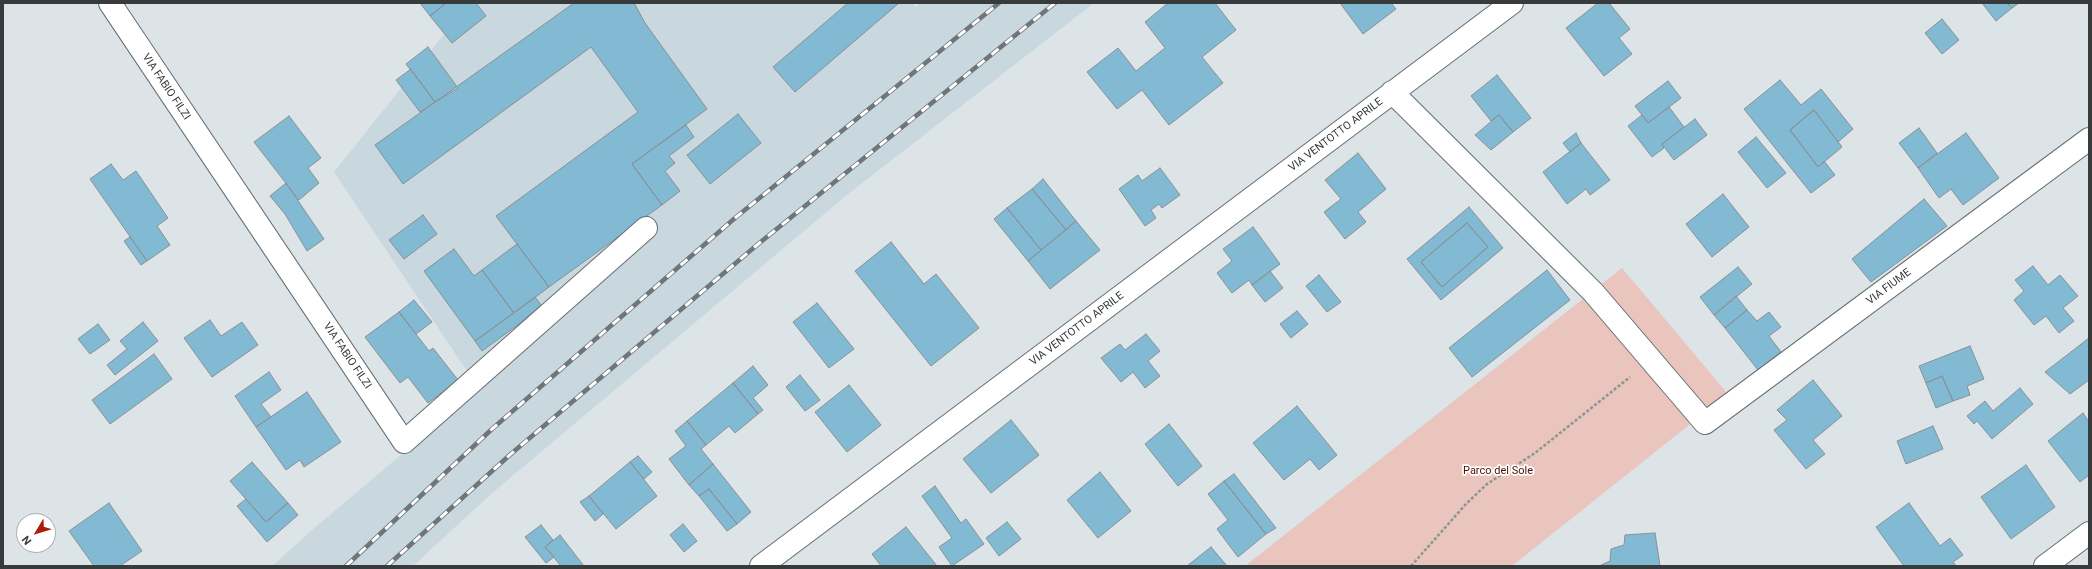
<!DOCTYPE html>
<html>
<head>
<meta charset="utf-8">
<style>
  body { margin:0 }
  #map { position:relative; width:2092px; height:569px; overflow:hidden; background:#dce4e8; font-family:Roboto,sans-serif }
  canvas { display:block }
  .frame { position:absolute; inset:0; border:4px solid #383b3c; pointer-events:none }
  .north { position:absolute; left:16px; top:513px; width:40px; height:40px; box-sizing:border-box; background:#fff; border:1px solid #afb1b1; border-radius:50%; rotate:232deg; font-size:11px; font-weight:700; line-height:16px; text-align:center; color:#383b3c }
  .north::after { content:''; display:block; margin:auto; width:14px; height:18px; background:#ac1d0b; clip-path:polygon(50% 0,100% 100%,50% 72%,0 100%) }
</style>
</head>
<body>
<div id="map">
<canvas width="2092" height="569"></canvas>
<div class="frame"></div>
<div class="north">N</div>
</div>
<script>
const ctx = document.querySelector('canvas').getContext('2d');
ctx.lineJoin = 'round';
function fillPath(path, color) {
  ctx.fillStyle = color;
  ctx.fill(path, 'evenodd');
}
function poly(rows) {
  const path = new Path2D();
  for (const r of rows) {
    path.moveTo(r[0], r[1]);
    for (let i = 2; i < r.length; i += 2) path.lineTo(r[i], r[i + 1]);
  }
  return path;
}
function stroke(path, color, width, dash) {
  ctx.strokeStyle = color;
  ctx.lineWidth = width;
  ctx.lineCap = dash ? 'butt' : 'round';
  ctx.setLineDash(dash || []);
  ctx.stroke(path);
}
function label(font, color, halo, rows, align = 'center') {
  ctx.font = font + ' Roboto,sans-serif';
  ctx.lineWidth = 3.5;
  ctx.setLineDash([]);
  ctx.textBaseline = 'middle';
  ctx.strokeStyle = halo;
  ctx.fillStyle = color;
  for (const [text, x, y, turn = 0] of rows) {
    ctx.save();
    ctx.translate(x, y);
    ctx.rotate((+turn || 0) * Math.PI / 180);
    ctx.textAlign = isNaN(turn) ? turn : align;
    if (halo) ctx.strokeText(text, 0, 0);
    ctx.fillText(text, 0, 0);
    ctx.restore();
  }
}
fillPath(poly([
  [469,3,913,3,916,7,920,3,1094,3,848,194,491,494,413,566,272,566,312,530,479,389,334,172]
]), '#c9d7df');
fillPath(poly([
  [1622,268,1728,394,1512,566,1245,566]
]), '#eac5be');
const building = poly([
  [420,3,446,3,430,16,420,3],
  [446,3,476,3,486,16,452,43,430,16,446,3],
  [574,3,634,3,645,23,707,109,632,164,662,205,549,287,496,216,638,112,591,47,403,184,375,145,574,3],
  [848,3,899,3,795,92,773,67,848,3],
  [1168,3,1215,3,1236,30,1202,57,1223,83,1169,125,1142,90,1117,109,1087,72,1118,48,1136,71,1165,48,1145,22,1168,3],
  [1340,3,1391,3,1396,9,1363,34,1340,3],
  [1598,3,1609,3,1630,29,1619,38,1632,54,1604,76,1566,28,1598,3],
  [1982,3,2007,3,2012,8,1996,21,1982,3],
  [2007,3,2019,3,2012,8,2007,3],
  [1942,19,1959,40,1942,54,1925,33,1942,19],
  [428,47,458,88,435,102,406,64,428,47],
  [411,69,435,102,420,112,396,80,411,69],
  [1497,75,1531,118,1513,132,1499,115,1491,121,1471,96,1497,75],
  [1780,80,1801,105,1821,89,1853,129,1838,142,1814,110,1790,130,1818,167,1824,161,1835,175,1811,193,1744,109,1780,80],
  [1668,81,1681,98,1648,123,1635,106,1668,81],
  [1669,107,1684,127,1662,144,1664,148,1652,157,1628,126,1642,115,1648,123,1669,107],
  [1814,110,1842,147,1818,167,1790,130,1814,110],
  [738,114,761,143,710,184,687,155,738,114],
  [1499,115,1513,132,1491,150,1475,135,1499,115],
  [289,116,321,158,308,168,319,183,299,200,254,142,289,116],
  [1695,119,1707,135,1674,160,1662,144,1695,119],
  [686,125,694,137,669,156,675,163,665,171,680,191,662,205,632,164,686,125],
  [1919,128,1937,153,1918,168,1899,143,1919,128],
  [1576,133,1581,143,1570,152,1563,143,1576,133],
  [1966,133,1999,178,1963,205,1951,189,1939,198,1918,168,1966,133],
  [1756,137,1786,173,1767,188,1738,152,1756,137],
  [1581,143,1610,180,1590,195,1586,189,1567,204,1543,172,1581,143],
  [1358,153,1386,189,1358,212,1366,222,1345,239,1324,212,1341,199,1325,180,1358,153],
  [111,164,123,180,136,171,168,218,157,226,170,245,147,261,90,179,111,164],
  [1160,168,1180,195,1162,208,1159,204,1151,210,1156,218,1145,226,1119,189,1138,175,1142,181,1160,168],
  [1043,179,1076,221,1066,230,1032,189,1043,179],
  [286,183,324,239,307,251,285,214,270,196,286,183],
  [1032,189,1066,230,1041,250,1007,208,1032,189],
  [1723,194,1749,227,1712,257,1686,224,1723,194],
  [1924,199,1947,226,1871,282,1852,259,1924,199],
  [1469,207,1503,248,1441,300,1407,259,1469,207],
  [1467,223,1488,247,1442,287,1421,262,1467,223],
  [1007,208,1041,250,1028,261,994,219,1007,208],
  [423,215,437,234,404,259,389,240,423,215],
  [1076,221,1100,250,1050,289,1028,261,1076,221],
  [1467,223,1488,247,1442,287,1421,262,1467,223],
  [1253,227,1280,264,1252,285,1249,280,1232,293,1217,273,1232,261,1223,249,1253,227],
  [130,237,147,261,141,265,124,241,130,237],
  [891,242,924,284,936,274,979,328,931,366,855,271,891,242],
  [517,244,549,287,514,313,482,270,517,244],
  [454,249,474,276,482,270,514,313,475,341,424,271,454,249],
  [2033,266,2048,285,2060,275,2078,296,2063,308,2074,321,2059,333,2046,316,2034,325,2014,300,2024,291,2015,280,2033,266],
  [1738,267,1752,284,1714,315,1700,297,1738,267],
  [1547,270,1570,300,1472,377,1449,348,1547,270],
  [1270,271,1283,288,1265,302,1252,285,1270,271],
  [1319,275,1341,302,1327,312,1306,286,1319,275],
  [1736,296,1747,310,1725,328,1714,315,1736,296],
  [535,297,541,305,519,324,482,351,475,341,535,297],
  [414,300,432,322,416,334,399,312,414,300],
  [817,303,854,349,829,368,793,322,817,303],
  [1747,310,1757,321,1769,312,1781,327,1769,336,1781,352,1758,370,1725,328,1747,310],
  [1297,311,1308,324,1291,338,1280,324,1297,311],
  [399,312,429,351,433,348,458,380,428,403,408,377,400,383,365,337,399,312],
  [210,320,221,336,242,322,258,345,212,377,184,338,210,320],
  [143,322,158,341,115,375,107,365,127,349,120,341,143,322],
  [98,324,110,340,90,354,78,339,98,324],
  [1146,334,1160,351,1148,361,1160,376,1145,388,1133,372,1121,382,1101,358,1120,344,1125,350,1146,334],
  [2089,338,2089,380,2070,394,2045,372,2089,338],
  [1970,346,1984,379,1967,386,1970,395,1953,401,1942,376,1926,383,1919,366,1970,346],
  [154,354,172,379,110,424,92,400,154,354],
  [753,366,768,385,753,398,763,410,758,414,733,383,753,366],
  [269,372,281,390,261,404,271,417,256,427,235,396,269,372],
  [800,375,820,400,805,411,786,387,800,375],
  [1942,376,1953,401,1936,408,1926,383,1942,376],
  [1813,380,1842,416,1813,440,1825,454,1806,469,1774,430,1787,420,1777,410,1813,380],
  [733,383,758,414,735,433,729,426,706,445,687,421,733,383],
  [849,385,881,425,847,452,815,412,849,385],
  [2020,388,2033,404,1992,439,1977,421,1974,424,1967,416,1985,401,1993,411,2020,388],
  [307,392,341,442,304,467,300,460,286,470,256,427,307,392],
  [1297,406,1337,455,1319,470,1310,459,1284,480,1253,443,1297,406],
  [2083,413,2089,422,2089,475,2080,482,2048,441,2083,413],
  [1011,420,1039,455,991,493,963,459,1011,420],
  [687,421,706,445,701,449,713,464,689,485,669,459,686,446,675,431,687,421],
  [1169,424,1202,466,1178,486,1145,444,1169,424],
  [1933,426,1943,449,1906,464,1897,441,1933,426],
  [638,456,652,472,644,479,630,462,638,456],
  [252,462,288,503,266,522,230,481,252,462],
  [630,462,657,496,616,529,589,496,630,462],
  [713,464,751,512,737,524,709,489,699,496,689,485,713,464],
  [2026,465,2055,507,2011,539,1981,497,2026,465],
  [1100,472,1131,511,1098,538,1067,500,1100,472],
  [1234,474,1276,528,1266,534,1224,481,1234,474],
  [1224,481,1266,534,1238,557,1217,529,1228,520,1208,494,1224,481],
  [935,486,961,523,966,519,984,544,952,566,939,547,952,538,922,496,935,486],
  [709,489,737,524,727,531,699,496,709,489],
  [589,496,603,514,595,521,580,502,589,496],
  [246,499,266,522,288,503,298,515,267,542,237,506,246,499],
  [109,503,142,551,120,566,94,566,69,531,109,503],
  [1909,503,1940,546,1950,538,1963,555,1953,562,1956,566,1904,566,1876,527,1909,503],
  [1007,522,1021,539,999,556,986,538,1007,522],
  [683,524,697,541,684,552,670,535,683,524],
  [541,525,553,540,545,547,554,557,546,563,525,537,541,525],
  [906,527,937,566,881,566,872,554,906,527],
  [1655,533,1660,566,1599,566,1610,561,1611,549,1624,545,1625,535,1655,533],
  [560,535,584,566,561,566,545,547,560,535],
  [1211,547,1227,566,1187,566,1211,547]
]);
fillPath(building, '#82bad4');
stroke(building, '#889093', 1);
const minor = poly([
  [110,3,404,442,646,228],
  [1392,92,1593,292,1705,423,2089,139],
  [761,566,1512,3],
  [2045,566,2089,533]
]);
stroke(minor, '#686f73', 24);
stroke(poly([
  [1411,566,1466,504,1487,484,1535,453,1630,377]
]), '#8e9496', 2.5, [3, 2]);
stroke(minor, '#fff', 22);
const rail = poly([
  [346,566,492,429,735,218,999,3],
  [387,566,512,453,757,245,1055,3]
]);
stroke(rail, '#707577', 4.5);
stroke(rail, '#fff', 3, [9]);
label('11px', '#383b3c', '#fff', [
  ["VIA FABIO FILZI",166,87,56],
  ["VIA VENTOTTO APRILE",1336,135,-37],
  ["VIA FIUME",1889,287,-37],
  ["VIA VENTOTTO APRILE",1077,329,-37],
  ["VIA FABIO FILZI",347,356,56]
]);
label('11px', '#510e06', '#fff', [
  ["Parco del Sole",1498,471]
]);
</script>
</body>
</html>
